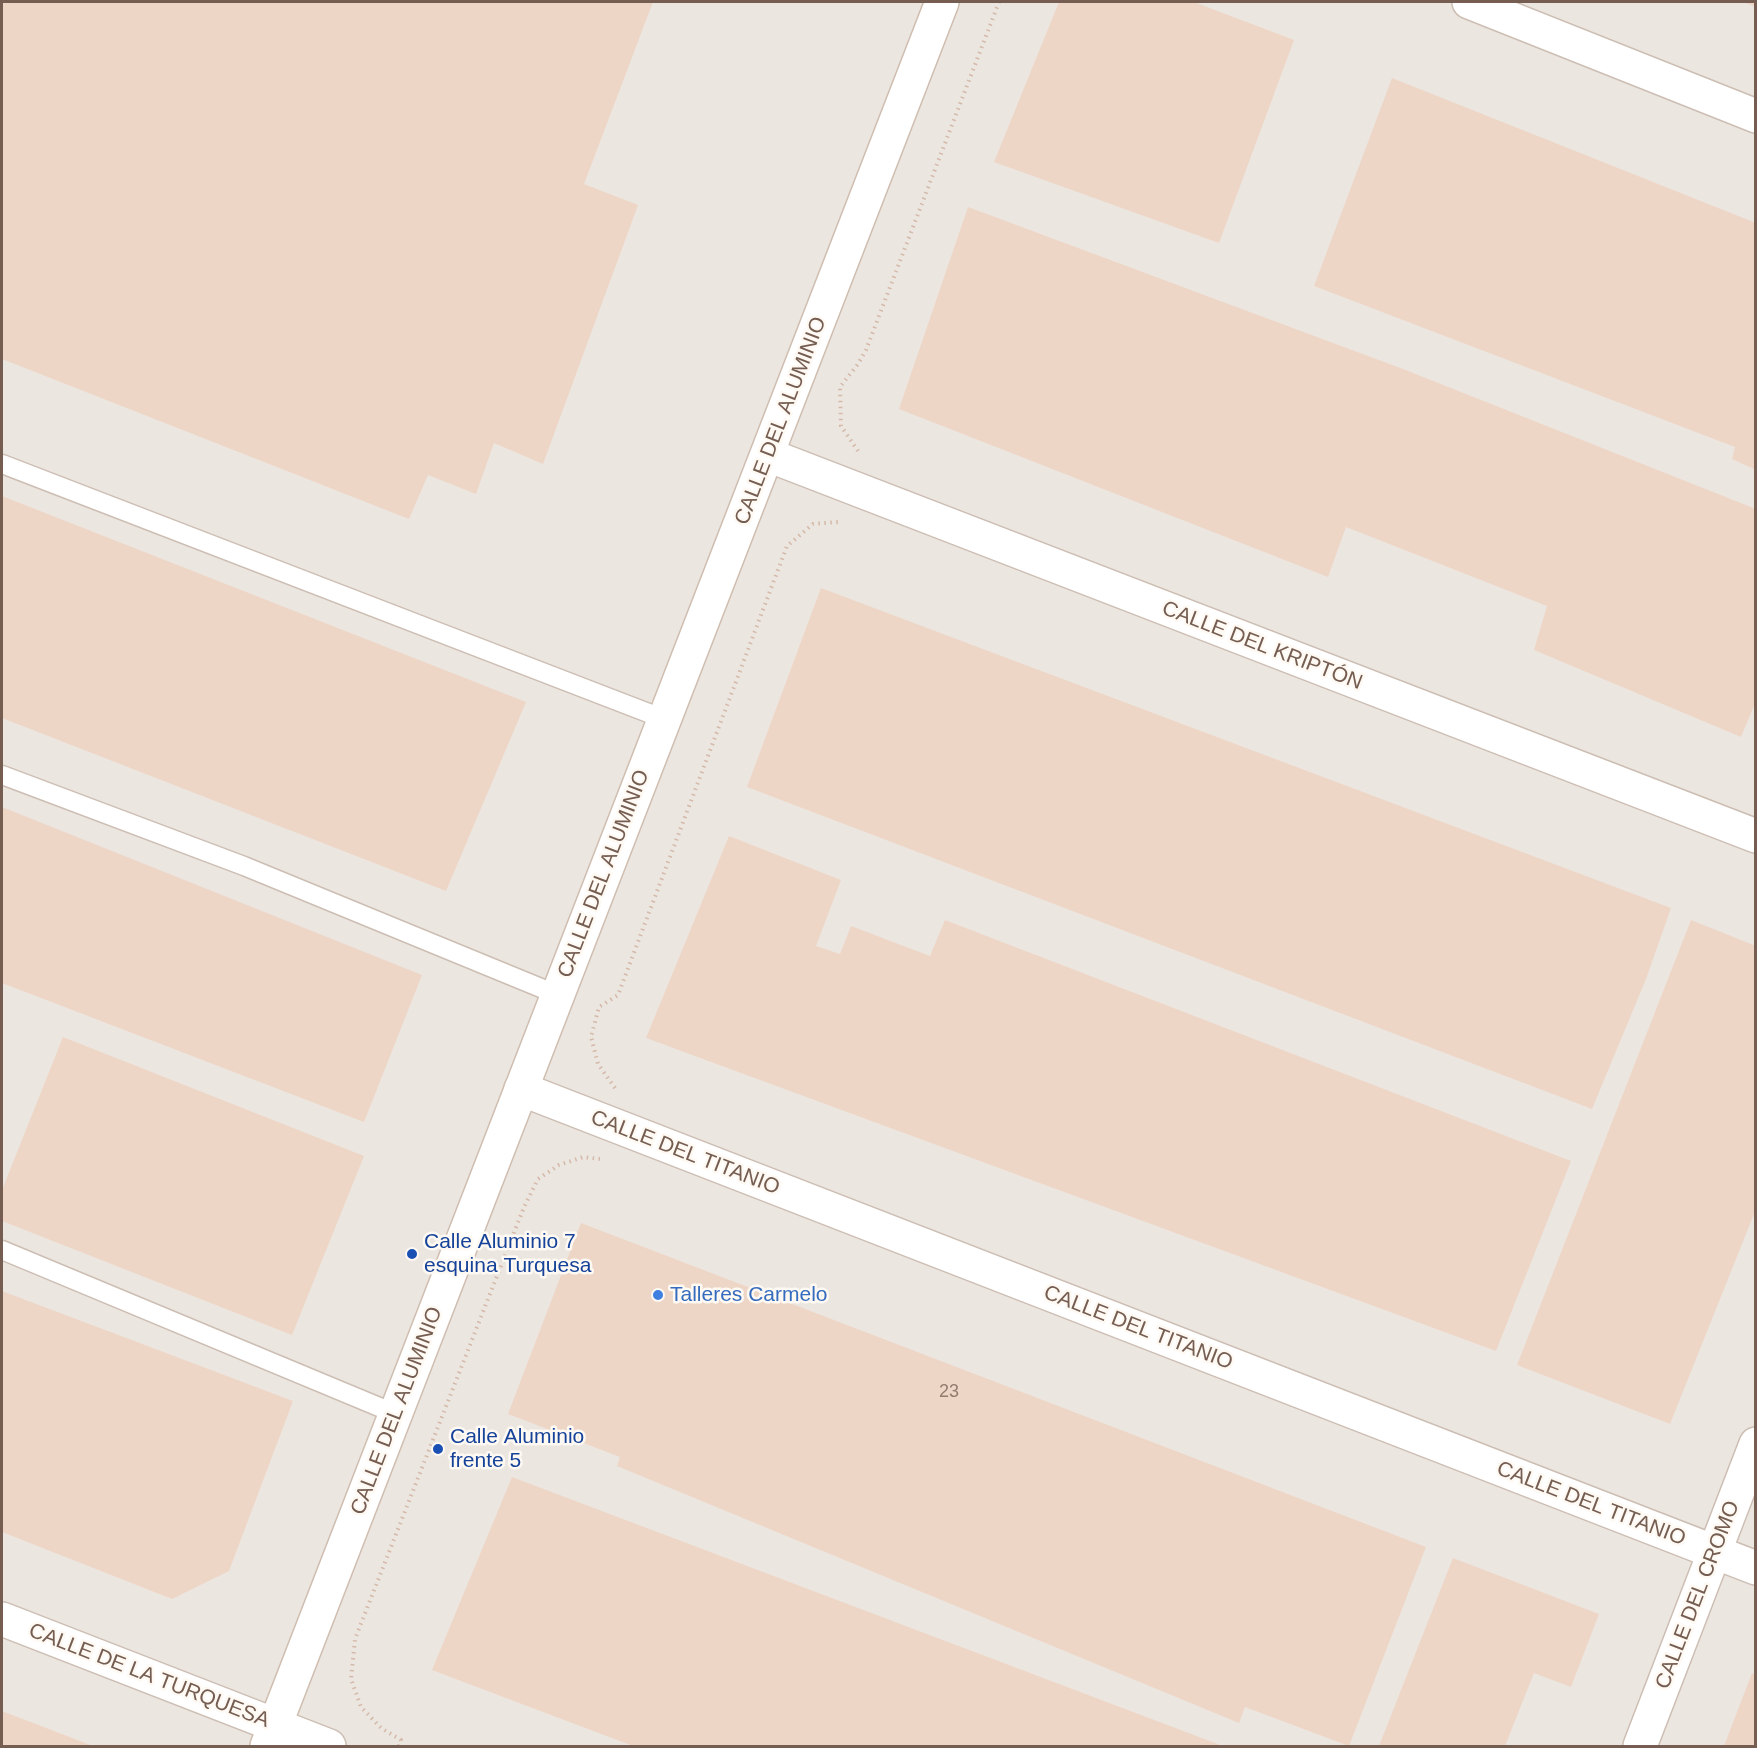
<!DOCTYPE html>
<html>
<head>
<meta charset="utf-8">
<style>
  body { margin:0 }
  #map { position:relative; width:1757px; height:1748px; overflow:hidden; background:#fbf5ed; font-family:Arial,sans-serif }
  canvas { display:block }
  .frame { position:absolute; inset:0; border:3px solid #755d51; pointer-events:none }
</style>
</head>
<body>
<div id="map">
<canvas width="1757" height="1748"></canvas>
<div class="frame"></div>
</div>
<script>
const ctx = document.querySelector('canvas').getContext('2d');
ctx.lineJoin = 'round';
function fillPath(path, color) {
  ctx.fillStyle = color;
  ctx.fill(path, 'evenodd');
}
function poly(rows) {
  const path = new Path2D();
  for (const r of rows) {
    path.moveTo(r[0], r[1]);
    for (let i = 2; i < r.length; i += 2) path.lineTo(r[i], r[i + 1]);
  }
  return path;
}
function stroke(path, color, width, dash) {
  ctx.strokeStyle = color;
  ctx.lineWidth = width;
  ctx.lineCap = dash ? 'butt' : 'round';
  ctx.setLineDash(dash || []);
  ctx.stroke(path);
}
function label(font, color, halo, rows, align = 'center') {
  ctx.font = font + ' Arial,sans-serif';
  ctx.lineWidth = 5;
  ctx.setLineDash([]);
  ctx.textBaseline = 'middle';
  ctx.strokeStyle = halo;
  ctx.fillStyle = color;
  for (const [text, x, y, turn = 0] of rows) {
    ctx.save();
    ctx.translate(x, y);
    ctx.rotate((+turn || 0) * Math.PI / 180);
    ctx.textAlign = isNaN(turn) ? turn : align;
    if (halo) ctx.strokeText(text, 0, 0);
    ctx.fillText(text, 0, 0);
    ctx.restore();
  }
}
fillPath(poly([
  [2,2,1755,2,1755,1746,2,1746]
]), '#ece6e1');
fillPath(poly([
  [2,2,653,2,584,184,638,205,543,464,494,443,476,494,428,475,409,519,2,359],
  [1059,2,1194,2,1294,40,1219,243,994,162],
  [1743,2,1756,2,1756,7],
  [1392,78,1756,223,1756,470,1732,459,1735,447,1314,286],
  [968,207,1403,369,1756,509,1756,701,1741,737,1534,650,1547,606,1346,527,1328,577,899,409],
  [2,496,526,702,446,891,2,718],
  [821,588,1671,908,1646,979,1592,1109,747,787],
  [2,807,422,975,364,1122,2,983],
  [729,836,841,880,816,946,840,954,851,926,930,956,945,920,1571,1161,1496,1351,646,1038],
  [1691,920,1756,946,1756,1209,1670,1424,1517,1365],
  [63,1037,364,1156,292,1335,2,1221,2,1190],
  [581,1223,1426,1547,1349,1746,1245,1707,1239,1723,617,1466,620,1457,508,1414],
  [2,1291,293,1401,229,1571,172,1599,2,1532],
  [512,1477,1223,1746,633,1746,432,1670],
  [1453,1558,1599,1614,1571,1687,1534,1673,1505,1746,1379,1746],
  [1752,1673,1756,1675,1756,1746,1724,1746],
  [2,1711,93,1746,2,1746]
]), '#eed6c6');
const lane = poly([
  [2,464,664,719],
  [2,775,244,866,558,995],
  [2,1250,396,1414]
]);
const street = poly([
  [1469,2,1756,116],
  [768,455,1756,836],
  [521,1089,1756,1568],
  [2,1619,329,1746],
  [1640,1746,1756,1444]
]);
const secondary = poly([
  [267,1746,942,2]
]);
stroke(lane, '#cdbeb3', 21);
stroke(street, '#cdbeb3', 36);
stroke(secondary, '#cfbeb0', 36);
stroke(poly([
  [858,451,841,426,840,387,858,364,866,350,999,2],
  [615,1088,598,1064,591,1037,599,1007,618,995,787,546,813,524,838,522],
  [399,1746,401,1740,381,1728,361,1707,351,1679,355,1639,524,1207,538,1179,559,1165,583,1157,600,1159]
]), '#d4b9a9', 4, [1.5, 4.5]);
stroke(lane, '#fff', 18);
stroke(street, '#fff', 33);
stroke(secondary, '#fff', 33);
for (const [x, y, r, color] of [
  [412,1254,6,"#1a4fb4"],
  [658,1295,6,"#3f7fe0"],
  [438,1449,6,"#1a4fb4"]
]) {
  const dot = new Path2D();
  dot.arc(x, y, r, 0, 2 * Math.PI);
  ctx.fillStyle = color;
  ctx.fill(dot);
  stroke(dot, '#fef9f3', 2);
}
label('18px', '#937b6e', null, [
  ["23",949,1392]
]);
label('21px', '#755d51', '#fef9f3', [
  ["CALLE DEL ALUMINIO",781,421,-69],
  ["CALLE DEL KRIPTÓN",1262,646,21],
  ["CALLE DEL ALUMINIO",604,874,-69],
  ["CALLE DEL TITANIO",685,1153,21],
  ["CALLE DEL TITANIO",1138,1328,21],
  ["CALLE DEL ALUMINIO",397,1411,-69],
  ["CALLE DEL TITANIO",1591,1504,21],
  ["CALLE DEL CROMO",1698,1595,-69],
  ["CALLE DE LA TURQUESA",149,1676,21]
]);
label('21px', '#164399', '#fef9f3', [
  ["Calle Aluminio 7",424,1242],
  ["esquina Turquesa",424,1266],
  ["Calle Aluminio",450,1437],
  ["frente 5",450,1461]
], 'left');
label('21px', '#366cbe', '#fef9f3', [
  ["Talleres Carmelo",670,1295]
], 'left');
</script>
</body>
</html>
